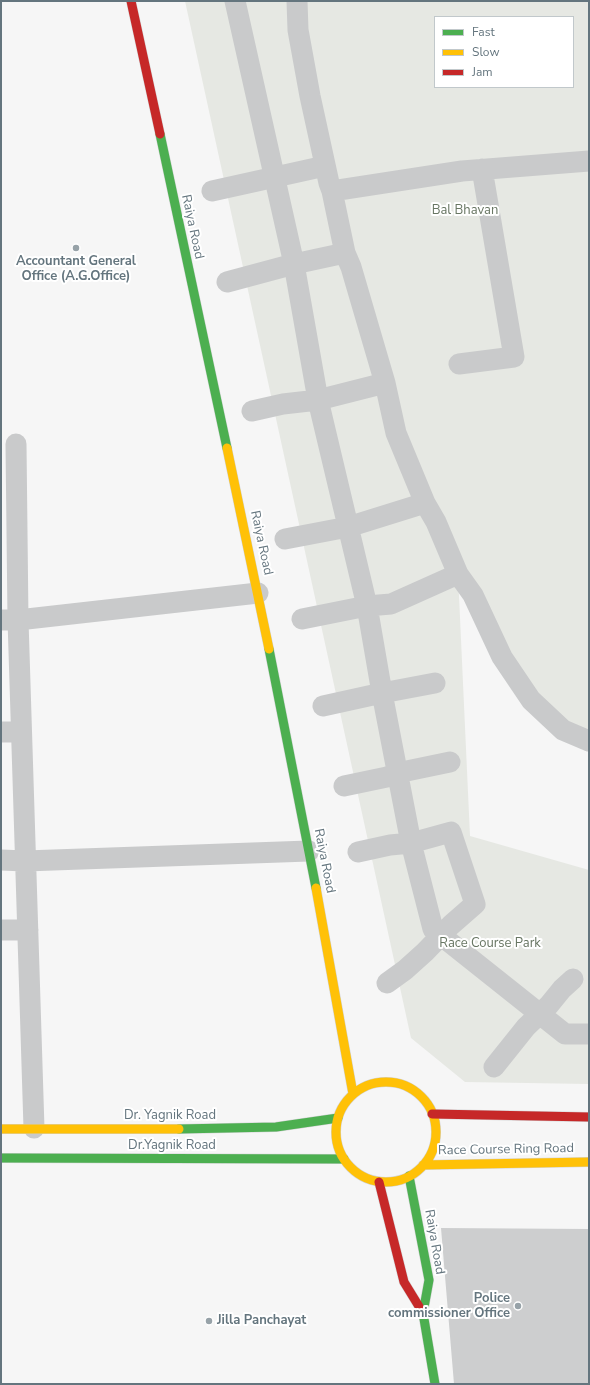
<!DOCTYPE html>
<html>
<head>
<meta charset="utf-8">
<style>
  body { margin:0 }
  #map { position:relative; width:590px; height:1385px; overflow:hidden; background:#f6f6f6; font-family:"Nunito Sans",sans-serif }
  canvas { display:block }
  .frame { position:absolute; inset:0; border:2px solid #64757e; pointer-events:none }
  .legend { position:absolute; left:434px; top:16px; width:140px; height:72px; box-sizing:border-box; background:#fff; border:1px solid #c1c8cb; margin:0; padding:5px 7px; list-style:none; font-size:12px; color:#64757e }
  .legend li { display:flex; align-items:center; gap:8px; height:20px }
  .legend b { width:20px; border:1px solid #c1c8cb }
</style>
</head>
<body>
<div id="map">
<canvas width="590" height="1385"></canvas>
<div class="frame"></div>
<ul class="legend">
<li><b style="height:5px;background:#4caf50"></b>Fast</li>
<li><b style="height:5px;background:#ffc107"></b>Slow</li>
<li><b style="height:5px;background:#c62828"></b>Jam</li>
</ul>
</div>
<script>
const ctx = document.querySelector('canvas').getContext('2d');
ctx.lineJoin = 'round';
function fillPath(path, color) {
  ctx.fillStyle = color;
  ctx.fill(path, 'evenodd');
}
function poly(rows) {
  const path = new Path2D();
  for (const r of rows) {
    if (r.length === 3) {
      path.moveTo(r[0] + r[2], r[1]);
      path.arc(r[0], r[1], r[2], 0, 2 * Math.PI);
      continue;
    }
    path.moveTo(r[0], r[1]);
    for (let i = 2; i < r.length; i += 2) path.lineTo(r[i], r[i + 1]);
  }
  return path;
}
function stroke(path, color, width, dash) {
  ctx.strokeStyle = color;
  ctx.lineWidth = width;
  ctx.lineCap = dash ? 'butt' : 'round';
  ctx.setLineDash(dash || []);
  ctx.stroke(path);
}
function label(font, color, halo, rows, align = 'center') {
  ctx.font = font + ' "Nunito Sans",sans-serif';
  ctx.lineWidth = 4;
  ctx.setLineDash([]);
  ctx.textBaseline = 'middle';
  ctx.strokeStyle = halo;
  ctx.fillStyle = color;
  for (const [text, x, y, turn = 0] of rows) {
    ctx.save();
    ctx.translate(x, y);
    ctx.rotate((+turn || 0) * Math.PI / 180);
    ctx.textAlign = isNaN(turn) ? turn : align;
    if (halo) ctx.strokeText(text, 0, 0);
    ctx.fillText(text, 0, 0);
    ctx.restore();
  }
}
fillPath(poly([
  [185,1,589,1,589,737,563,730,458,574,470,836,589,870,589,1084,465,1082,411,1038],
  [435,17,573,17,573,87,435,87]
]), '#e6e8e3');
fillPath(poly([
  [441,1228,589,1229,589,1384,454,1384]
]), '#cdcecf');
const fast = poly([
  [160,134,227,448],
  [269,649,316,888],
  [179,1129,276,1127,338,1118],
  [1,1158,344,1159],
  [409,1176,429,1280,423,1313,435,1384]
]);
const slow = poly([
  [227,448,269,649],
  [316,888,353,1094],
  [386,1132,50],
  [1,1129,179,1129],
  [423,1165,589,1162]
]);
const jam = poly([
  [131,1,160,134],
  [432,1114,589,1117],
  [379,1182,404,1282,423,1313]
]);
stroke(fast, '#d2d3d4', 10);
stroke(slow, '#d2d3d4', 10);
stroke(jam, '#d2d3d4', 10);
stroke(poly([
  [235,1,294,264,318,400,367,606,382,693,411,843,433,929,565,1034,589,1034],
  [297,1,298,30,310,96,329,183,332,191,345,253,351,267,385,383,396,433,425,503,436,522,458,574,473,595,502,657,531,700,563,730,589,741],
  [212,191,325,166],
  [332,191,462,171,589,161],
  [227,282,294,264,345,253],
  [459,364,514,357,482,169],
  [252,411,283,404,318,400,385,383],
  [16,444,18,620,34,1128],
  [285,539,348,527,425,503],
  [302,619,367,606,391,604,458,574],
  [1,620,18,620,258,593],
  [323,706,382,693,435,683],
  [1,732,21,732],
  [344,786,387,777,397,773,450,762],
  [358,852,390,845,411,843,451,832,475,904,451,925,425,952,405,970,387,983],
  [1,860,25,861,309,851],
  [1,930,28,930],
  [494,1067,526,1027,549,1005,562,989,573,979]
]), '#c9cacb', 21);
stroke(fast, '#4caf50', 9);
stroke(slow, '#ffc107', 9);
stroke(jam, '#c62828', 9);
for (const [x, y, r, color] of [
  [76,248,4,"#97a2a8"],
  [518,1306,4,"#97a2a8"],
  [209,1321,4,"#97a2a8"]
]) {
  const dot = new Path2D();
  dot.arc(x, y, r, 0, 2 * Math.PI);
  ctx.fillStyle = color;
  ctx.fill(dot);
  stroke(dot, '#fff', 1.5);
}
label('13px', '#687663', '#fff', [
  ["Bal Bhavan",465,211],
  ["Race Course Park",490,944]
]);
label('13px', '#64757e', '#fff', [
  ["Raiya Road",192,227,78],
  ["Raiya Road",261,543,78],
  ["Raiya Road",324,861,79],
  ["Dr. Yagnik Road",170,1116],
  ["Dr.Yagnik Road",172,1146],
  ["Race Course Ring Road",506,1150,-1],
  ["Raiya Road",434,1242,80]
]);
label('bold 13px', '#64757e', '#fff', [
  ["Accountant General",76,262],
  ["Office (A.G.Office)",76,277],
  ["Police",510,1299,"right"],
  ["commissioner Office",510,1314,"right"],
  ["Jilla Panchayat",217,1321,"left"]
]);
</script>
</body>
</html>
